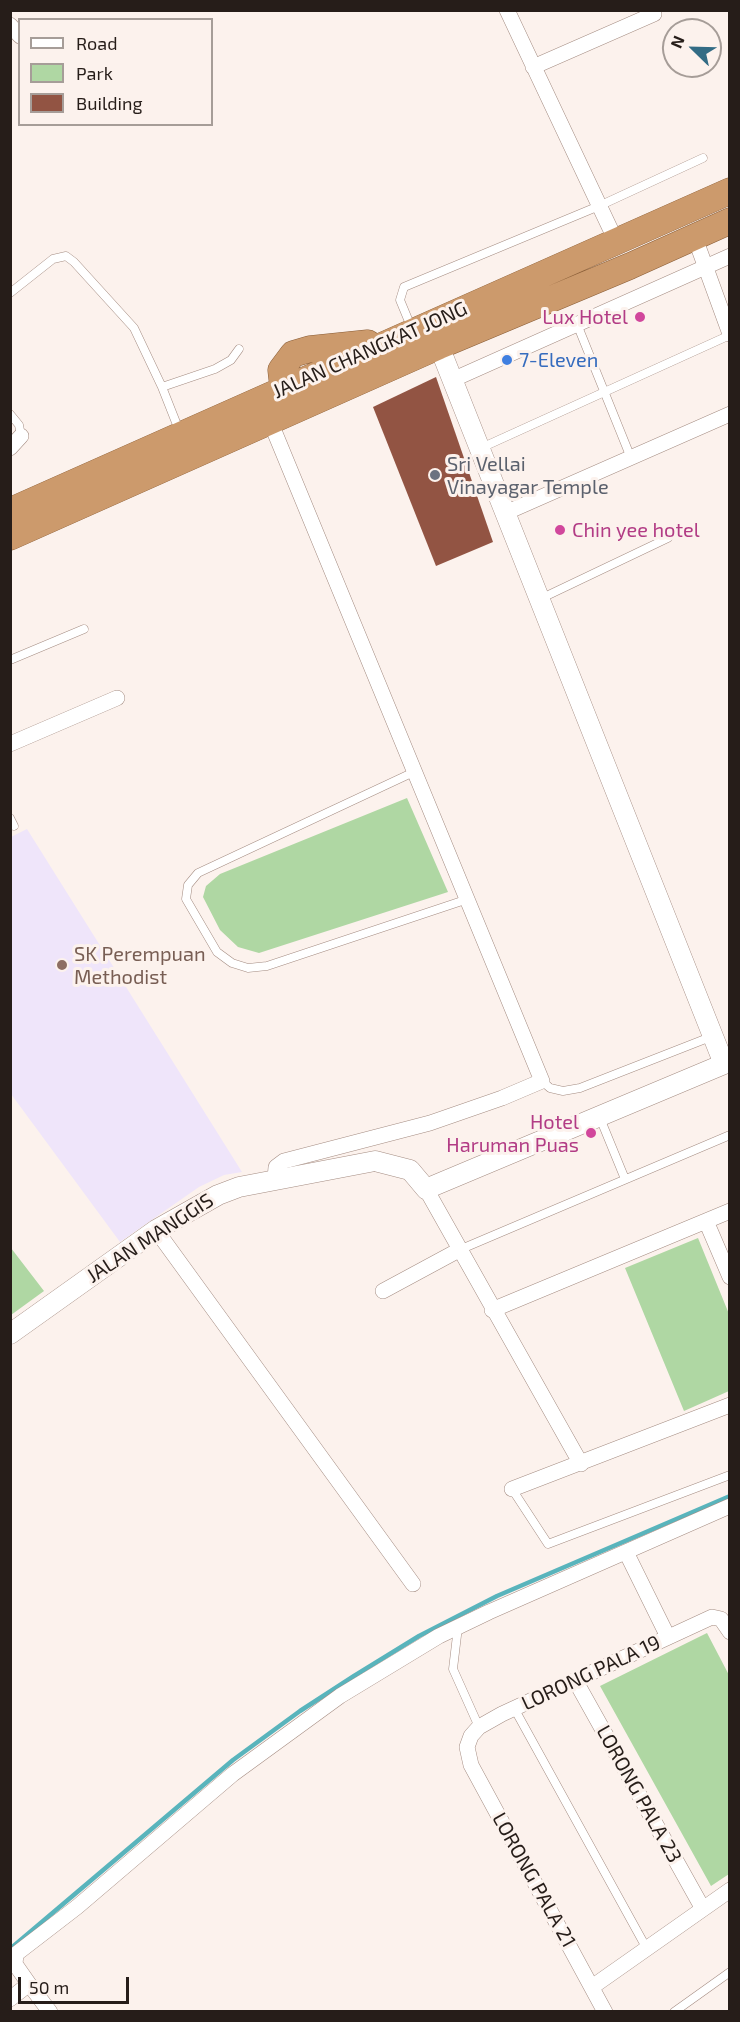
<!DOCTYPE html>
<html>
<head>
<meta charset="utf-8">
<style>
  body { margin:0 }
  #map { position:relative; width:740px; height:2022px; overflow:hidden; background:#fcf2ed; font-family:"Exo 2",sans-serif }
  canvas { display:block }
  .frame { position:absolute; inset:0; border:12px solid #261d19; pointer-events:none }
  .legend { position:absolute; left:18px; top:18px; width:195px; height:108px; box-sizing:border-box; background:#fcf2ed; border:2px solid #a69d98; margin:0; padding:8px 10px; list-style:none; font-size:18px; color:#261d19 }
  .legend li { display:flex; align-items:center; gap:12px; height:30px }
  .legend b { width:30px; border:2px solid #a69d98 }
  .north { position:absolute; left:662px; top:18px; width:60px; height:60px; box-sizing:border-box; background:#fcf2ed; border:2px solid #a69d98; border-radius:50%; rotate:293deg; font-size:16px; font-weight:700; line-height:24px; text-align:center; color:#261d19 }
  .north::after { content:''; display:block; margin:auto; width:21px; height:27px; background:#336c85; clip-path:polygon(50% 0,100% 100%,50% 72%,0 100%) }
  .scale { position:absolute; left:18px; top:1977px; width:111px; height:27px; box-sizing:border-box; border:3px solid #261d19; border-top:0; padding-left:8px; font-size:18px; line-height:21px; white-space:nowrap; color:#261d19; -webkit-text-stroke:4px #fcf2ed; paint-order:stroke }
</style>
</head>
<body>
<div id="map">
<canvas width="740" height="2022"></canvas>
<div class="frame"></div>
<ul class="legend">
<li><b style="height:8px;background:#fff"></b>Road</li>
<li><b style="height:16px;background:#afd7a3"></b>Park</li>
<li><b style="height:16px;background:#925443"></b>Building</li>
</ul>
<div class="north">N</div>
<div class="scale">50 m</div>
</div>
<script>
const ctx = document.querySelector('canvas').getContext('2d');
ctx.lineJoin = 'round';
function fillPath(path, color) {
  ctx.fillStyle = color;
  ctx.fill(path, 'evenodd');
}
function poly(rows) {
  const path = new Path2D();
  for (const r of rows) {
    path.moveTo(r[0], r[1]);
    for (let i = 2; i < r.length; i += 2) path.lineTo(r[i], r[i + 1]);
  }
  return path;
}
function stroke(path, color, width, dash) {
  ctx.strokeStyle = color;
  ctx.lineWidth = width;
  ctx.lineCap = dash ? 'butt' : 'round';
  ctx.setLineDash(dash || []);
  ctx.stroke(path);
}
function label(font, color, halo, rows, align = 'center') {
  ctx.font = font + ' "Exo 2",sans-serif';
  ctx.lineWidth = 6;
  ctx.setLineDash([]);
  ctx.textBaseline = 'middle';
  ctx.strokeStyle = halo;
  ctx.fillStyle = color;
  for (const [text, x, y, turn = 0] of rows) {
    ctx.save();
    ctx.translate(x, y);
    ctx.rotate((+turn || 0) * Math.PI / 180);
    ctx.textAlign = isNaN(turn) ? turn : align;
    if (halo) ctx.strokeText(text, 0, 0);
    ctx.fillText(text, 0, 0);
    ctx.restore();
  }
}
fillPath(poly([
  [27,829,242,1172,224,1175,199,1187,120,1242,11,1094,11,837]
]), '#efe5fa');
fillPath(poly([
  [407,798,448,892,259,953,238,947,220,930,203,897,206,886,220,874],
  [698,1238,729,1314,729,1391,684,1411,625,1268],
  [11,1248,44,1291,11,1315,10,1315],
  [707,1633,730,1677,729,1874,711,1886,600,1686]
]), '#afd7a3');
stroke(poly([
  [10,1949,233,1760,300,1711,354,1676,419,1636,497,1596,730,1496]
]), '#59b4bc', 4.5);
fillPath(poly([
  [436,377,493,542,436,566,373,407]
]), '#925443');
const service = poly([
  [10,293,53,259,66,256,74,262,134,328,162,387,179,430],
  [577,324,631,458],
  [412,329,400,300,404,287,599,206,703,158],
  [162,387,215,369,231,360,239,349],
  [10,414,19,425,21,436],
  [481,448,730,335],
  [540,599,668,538],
  [10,660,84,629],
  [416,771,198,873,188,885,186,899,217,952,232,963,248,968,267,966,468,899],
  [10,818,14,826],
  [542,1081,550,1088,563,1091,580,1088,713,1036],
  [600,1118,625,1179],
  [459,1250,730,1135],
  [512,1489,548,1544,730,1475],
  [458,1627,453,1669,479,1727],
  [514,1708,647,1949],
  [674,2012,730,1972]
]);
const minor = poly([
  [507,10,616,241],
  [10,25,20,36],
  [533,67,654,14],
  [695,238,730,334],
  [452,380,730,256],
  [270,421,542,1081,502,1098,430,1123,284,1161,276,1167,275,1179],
  [10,448,21,436],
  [505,513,730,414],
  [10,744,117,698],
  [426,1189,581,1464],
  [706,1221,730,1277],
  [156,1230,413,1584],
  [383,1291,459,1250],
  [492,1310,730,1211],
  [512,1489,730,1405],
  [626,1552,668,1637],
  [575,1680,703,1909],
  [29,1984,15,1964,16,1954,77,1907,233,1774,340,1696,439,1636,489,1612,730,1506],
  [592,1987,730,1890],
  [10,1999,29,1984,50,2012],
  [605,2012,471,1765,467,1747,471,1736,479,1727,502,1714,712,1617,721,1619,730,1632]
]);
const tertiary = poly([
  [10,1334,156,1230,218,1195,239,1187,375,1161,410,1170,426,1189,724,1064,439,346]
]);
const trunk = poly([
  [302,393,292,391,282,379,281,370,293,354,310,349,368,343],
  [10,511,730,191],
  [10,537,439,346,630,266,730,221]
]);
stroke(service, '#a48c82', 9);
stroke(minor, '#a48c82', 16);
stroke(tertiary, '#a48c82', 21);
stroke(trunk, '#8a5e38', 27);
stroke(service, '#fff', 8);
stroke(minor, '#fff', 15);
stroke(tertiary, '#fff', 20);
stroke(trunk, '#cc9a6c', 26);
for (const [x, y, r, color] of [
  [640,317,6,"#d1479c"],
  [507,360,6,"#3f7fe0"],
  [435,475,6,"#6b7280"],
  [560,530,6,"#d1479c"],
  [62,965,6,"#8d6e63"],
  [591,1133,6,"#d1479c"]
]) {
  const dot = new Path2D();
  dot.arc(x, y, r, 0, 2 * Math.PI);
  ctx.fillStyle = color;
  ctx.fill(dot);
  stroke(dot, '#fcf2ed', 2);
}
label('20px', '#b23c85', '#fcf2ed', [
  ["Lux Hotel",628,317],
  ["Chin yee hotel",572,530,"left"],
  ["Hotel",579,1122],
  ["Haruman Puas",579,1145]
], 'right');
label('20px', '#261d19', '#fcf2ed', [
  ["JALAN CHANGKAT JONG",370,350,-24],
  ["JALAN MANGGIS",150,1238,-33],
  ["LORONG PALA 19",591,1673,-25],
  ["LORONG PALA 23",639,1794,61],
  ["LORONG PALA 21",534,1880,61]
]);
label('20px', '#366cbe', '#fcf2ed', [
  ["7-Eleven",519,360]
], 'left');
label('20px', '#5b616d', '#fcf2ed', [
  ["Sri Vellai",447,464],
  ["Vinayagar Temple",447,487]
], 'left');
label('20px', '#785e54', '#fcf2ed', [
  ["SK Perempuan",74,954],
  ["Methodist",74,977]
], 'left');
</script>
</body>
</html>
